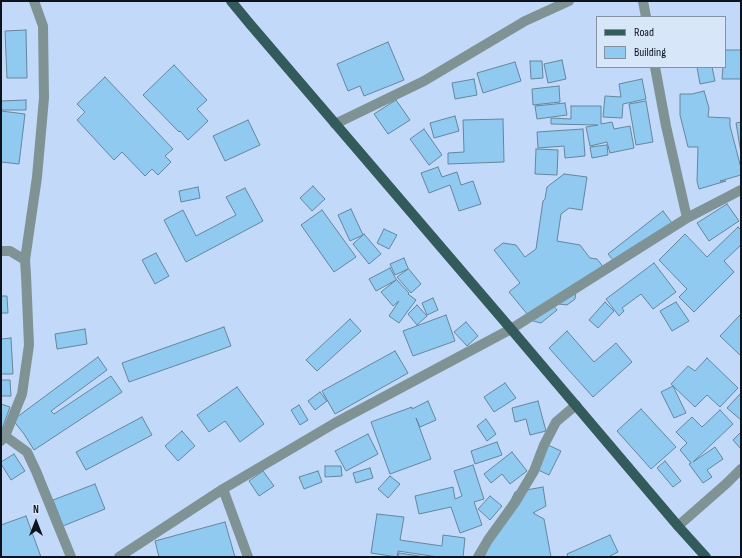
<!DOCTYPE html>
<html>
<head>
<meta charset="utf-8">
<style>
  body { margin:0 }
  #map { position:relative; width:742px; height:558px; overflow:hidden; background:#c3d9fa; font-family:"Sofia Sans Condensed",sans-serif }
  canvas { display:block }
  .frame { position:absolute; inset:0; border:2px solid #0c131f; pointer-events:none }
  .legend { position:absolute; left:596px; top:16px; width:130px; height:52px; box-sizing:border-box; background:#d8e6fa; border:1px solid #8692a2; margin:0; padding:5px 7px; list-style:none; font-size:12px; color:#0c131f }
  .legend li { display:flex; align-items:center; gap:8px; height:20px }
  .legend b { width:20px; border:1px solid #8692a2 }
  .north { position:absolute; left:16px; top:502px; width:40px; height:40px; -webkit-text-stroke:3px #d8e6fa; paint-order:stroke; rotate:0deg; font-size:11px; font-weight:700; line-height:16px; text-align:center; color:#0c131f }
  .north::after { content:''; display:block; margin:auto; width:14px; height:18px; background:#0c131f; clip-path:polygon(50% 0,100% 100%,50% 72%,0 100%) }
</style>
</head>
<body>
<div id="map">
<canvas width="742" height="558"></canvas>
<div class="frame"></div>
<ul class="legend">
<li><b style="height:5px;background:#345b5c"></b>Road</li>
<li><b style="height:11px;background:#90caf0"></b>Building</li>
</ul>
<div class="north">N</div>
</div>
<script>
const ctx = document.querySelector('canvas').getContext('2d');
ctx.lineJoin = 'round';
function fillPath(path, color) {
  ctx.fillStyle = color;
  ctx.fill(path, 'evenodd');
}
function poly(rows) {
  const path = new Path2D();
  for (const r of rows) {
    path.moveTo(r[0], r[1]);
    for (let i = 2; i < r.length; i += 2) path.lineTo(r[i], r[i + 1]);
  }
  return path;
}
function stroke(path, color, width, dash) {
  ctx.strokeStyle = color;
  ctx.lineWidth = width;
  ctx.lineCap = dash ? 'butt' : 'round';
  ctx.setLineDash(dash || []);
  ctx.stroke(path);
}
const building = poly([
  [26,30,27,78,7,78,5,31,26,30],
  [388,42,404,80,364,96,360,86,348,91,337,64,388,42],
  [725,50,741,50,741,79,722,79,723,67,725,67,725,50],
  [562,60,566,79,548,83,544,64,562,60],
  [530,61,542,61,543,78,531,79,530,61],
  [515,62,521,81,483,93,477,73,515,62],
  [174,65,207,100,197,109,208,121,188,140,180,131,179,132,143,95,174,65],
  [697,67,712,67,715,81,700,84,697,67],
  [105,77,173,149,165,156,171,162,158,175,152,169,145,176,122,152,114,160,77,120,85,112,77,104,105,77],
  [474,79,477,95,455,99,452,83,474,79],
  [642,79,646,99,623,104,622,118,603,117,605,96,621,97,619,84,642,79],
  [559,86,560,102,533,105,532,89,559,86],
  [704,91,709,108,708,117,730,118,730,126,741,168,741,175,720,181,726,181,699,189,697,181,698,147,688,147,680,115,680,94,692,94,704,91],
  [26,100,26,110,1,110,1,101,26,100],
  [396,100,410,120,388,134,374,114,396,100],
  [646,101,653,142,636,145,629,104,646,101],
  [565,103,567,115,537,119,535,106,565,103],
  [571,106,601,106,601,124,612,122,614,129,630,126,634,148,610,153,607,142,590,146,586,127,598,125,551,124,551,118,571,119,571,106],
  [1,111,25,114,19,164,1,162,1,111],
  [455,116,459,131,434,138,430,123,455,116],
  [503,119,504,162,448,164,448,153,464,152,463,120,503,119],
  [248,120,260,145,225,161,213,136,248,120],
  [741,122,741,153,736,123,741,122],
  [424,129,442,155,429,165,410,139,424,129],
  [583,129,585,156,565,158,564,146,538,148,537,132,583,129],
  [607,145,608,155,592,158,590,147,607,145],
  [536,149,558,150,557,175,535,174,536,149],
  [438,167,442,177,457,172,461,185,473,181,481,204,459,211,450,185,429,193,421,173,438,167],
  [564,174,587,177,582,210,569,208,561,214,557,241,580,245,590,258,597,259,605,269,576,291,575,299,567,305,551,303,557,310,541,323,533,321,509,292,520,283,494,250,503,243,516,245,525,257,536,249,543,201,545,199,547,187,564,174],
  [313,186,325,199,312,211,300,198,313,186],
  [198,187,200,198,181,202,179,191,198,187],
  [245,188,263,221,186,262,164,220,183,210,196,236,236,215,226,197,245,188],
  [727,204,739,221,709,241,697,223,727,204],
  [351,209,363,235,350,241,338,215,351,209],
  [322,210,356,257,334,272,301,225,322,210],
  [663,211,672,223,618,266,608,254,663,211],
  [738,227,741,230,741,245,724,261,734,272,694,312,679,297,687,289,659,260,685,234,707,257,738,227],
  [384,229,397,235,389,249,377,243,384,229],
  [364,234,381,254,369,264,353,244,364,234],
  [156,253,169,276,155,284,142,260,156,253],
  [404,258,408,268,421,284,411,293,397,277,408,269,395,275,390,264,404,258],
  [654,263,676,292,653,309,641,294,622,308,624,311,619,316,606,299,654,263],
  [390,268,396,279,409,293,408,294,416,300,399,323,389,316,399,301,393,306,381,292,396,280,376,291,369,279,390,268],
  [1,296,7,296,8,313,1,313,1,296],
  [433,298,438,310,427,315,422,303,433,298],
  [605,302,614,311,598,328,589,320,605,302],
  [676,302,689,321,672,331,660,311,676,302],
  [417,305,427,316,417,325,408,314,417,305],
  [741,314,741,356,720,336,741,314],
  [446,315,455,341,413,356,403,331,446,315],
  [350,319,361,331,317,371,306,360,350,319],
  [466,322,478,336,467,346,454,332,466,322],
  [224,327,231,346,129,382,122,363,224,327],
  [85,329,87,344,57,349,55,334,85,329],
  [567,331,594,362,616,343,632,362,593,397,549,348,567,331],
  [11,338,13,374,1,374,1,339,11,338],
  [395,351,408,373,335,414,322,391,395,351],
  [98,357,107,370,51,411,54,414,111,376,122,392,34,450,24,434,13,420,98,357],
  [707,358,738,388,720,407,707,395,695,407,671,384,688,366,695,371,707,358],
  [1,380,10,380,11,396,1,396,1,380],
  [505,383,516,398,494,412,484,397,505,383],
  [673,386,686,413,674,418,661,392,673,386],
  [237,387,264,424,240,442,225,421,209,432,197,415,237,387],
  [320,392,327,401,315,410,308,401,320,392],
  [741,393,741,420,727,408,741,393],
  [428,401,436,420,420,427,416,418,431,459,390,474,371,422,412,407,412,409,428,401],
  [538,401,546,431,530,435,526,419,515,422,512,408,538,401],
  [1,404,10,407,1,432,1,404],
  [299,405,308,420,300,425,291,410,299,405],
  [641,409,676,447,651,469,617,431,641,409],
  [720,410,733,424,693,462,715,447,723,459,707,470,712,477,703,483,689,464,691,463,680,450,687,443,676,432,692,417,702,427,720,410],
  [142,417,152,435,86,470,76,452,142,417],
  [486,419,496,434,487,441,477,426,486,419],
  [182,431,195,446,178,461,165,446,182,431],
  [741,432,741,447,740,448,733,440,741,432],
  [368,434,378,454,346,471,335,451,368,434],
  [497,442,502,455,475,464,471,451,497,442],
  [548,445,561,451,549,475,536,469,548,445],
  [512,452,527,471,510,484,502,474,491,483,484,474,512,452],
  [14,454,25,471,11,480,1,464,1,462,14,454],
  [665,461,681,481,673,487,657,468,665,461],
  [473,465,484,499,474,502,482,525,460,533,451,507,419,514,415,496,453,487,455,499,462,496,454,471,473,465],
  [325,466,341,466,342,476,325,477,325,466],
  [370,468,373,478,356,483,353,473,370,468],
  [263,471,274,486,259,496,249,481,263,471],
  [318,471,322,482,304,489,299,477,318,471],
  [390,476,400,484,388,498,378,489,390,476],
  [95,484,105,509,63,526,53,500,95,484],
  [543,487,546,506,533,513,544,519,551,557,484,557,515,492,543,487],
  [490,496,502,506,490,520,478,509,490,496],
  [377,514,404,517,400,540,442,546,443,535,465,538,463,557,438,557,398,551,397,557,371,553,377,514],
  [26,516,41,557,1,557,1,525,26,516],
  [225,522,235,557,159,557,155,541,225,522],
  [610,535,618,552,610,556,610,557,568,557,567,554,610,535],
  [399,553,425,557,398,557,399,553]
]);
fillPath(building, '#90caf0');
stroke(building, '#64869d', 1);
stroke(poly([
  [643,1,646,17],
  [655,67,666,126,687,218],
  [335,124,424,81,525,21,569,1],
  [1,251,10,251,25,260,26,275,29,345,22,394,5,436,1,441],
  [25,260,37,177,44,98,43,26,34,1],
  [5,436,27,452,36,471,71,557],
  [223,489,248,557],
  [678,526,727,483,741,469],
  [119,557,223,489,335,423,511,329,687,218,741,190],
  [478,557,488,540,516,501,534,471,544,445,556,422,576,405]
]), '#7f9394', 10);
stroke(poly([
  [231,1,250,24,511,329,678,526,706,557]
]), '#345b5c', 10);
</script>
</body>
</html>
